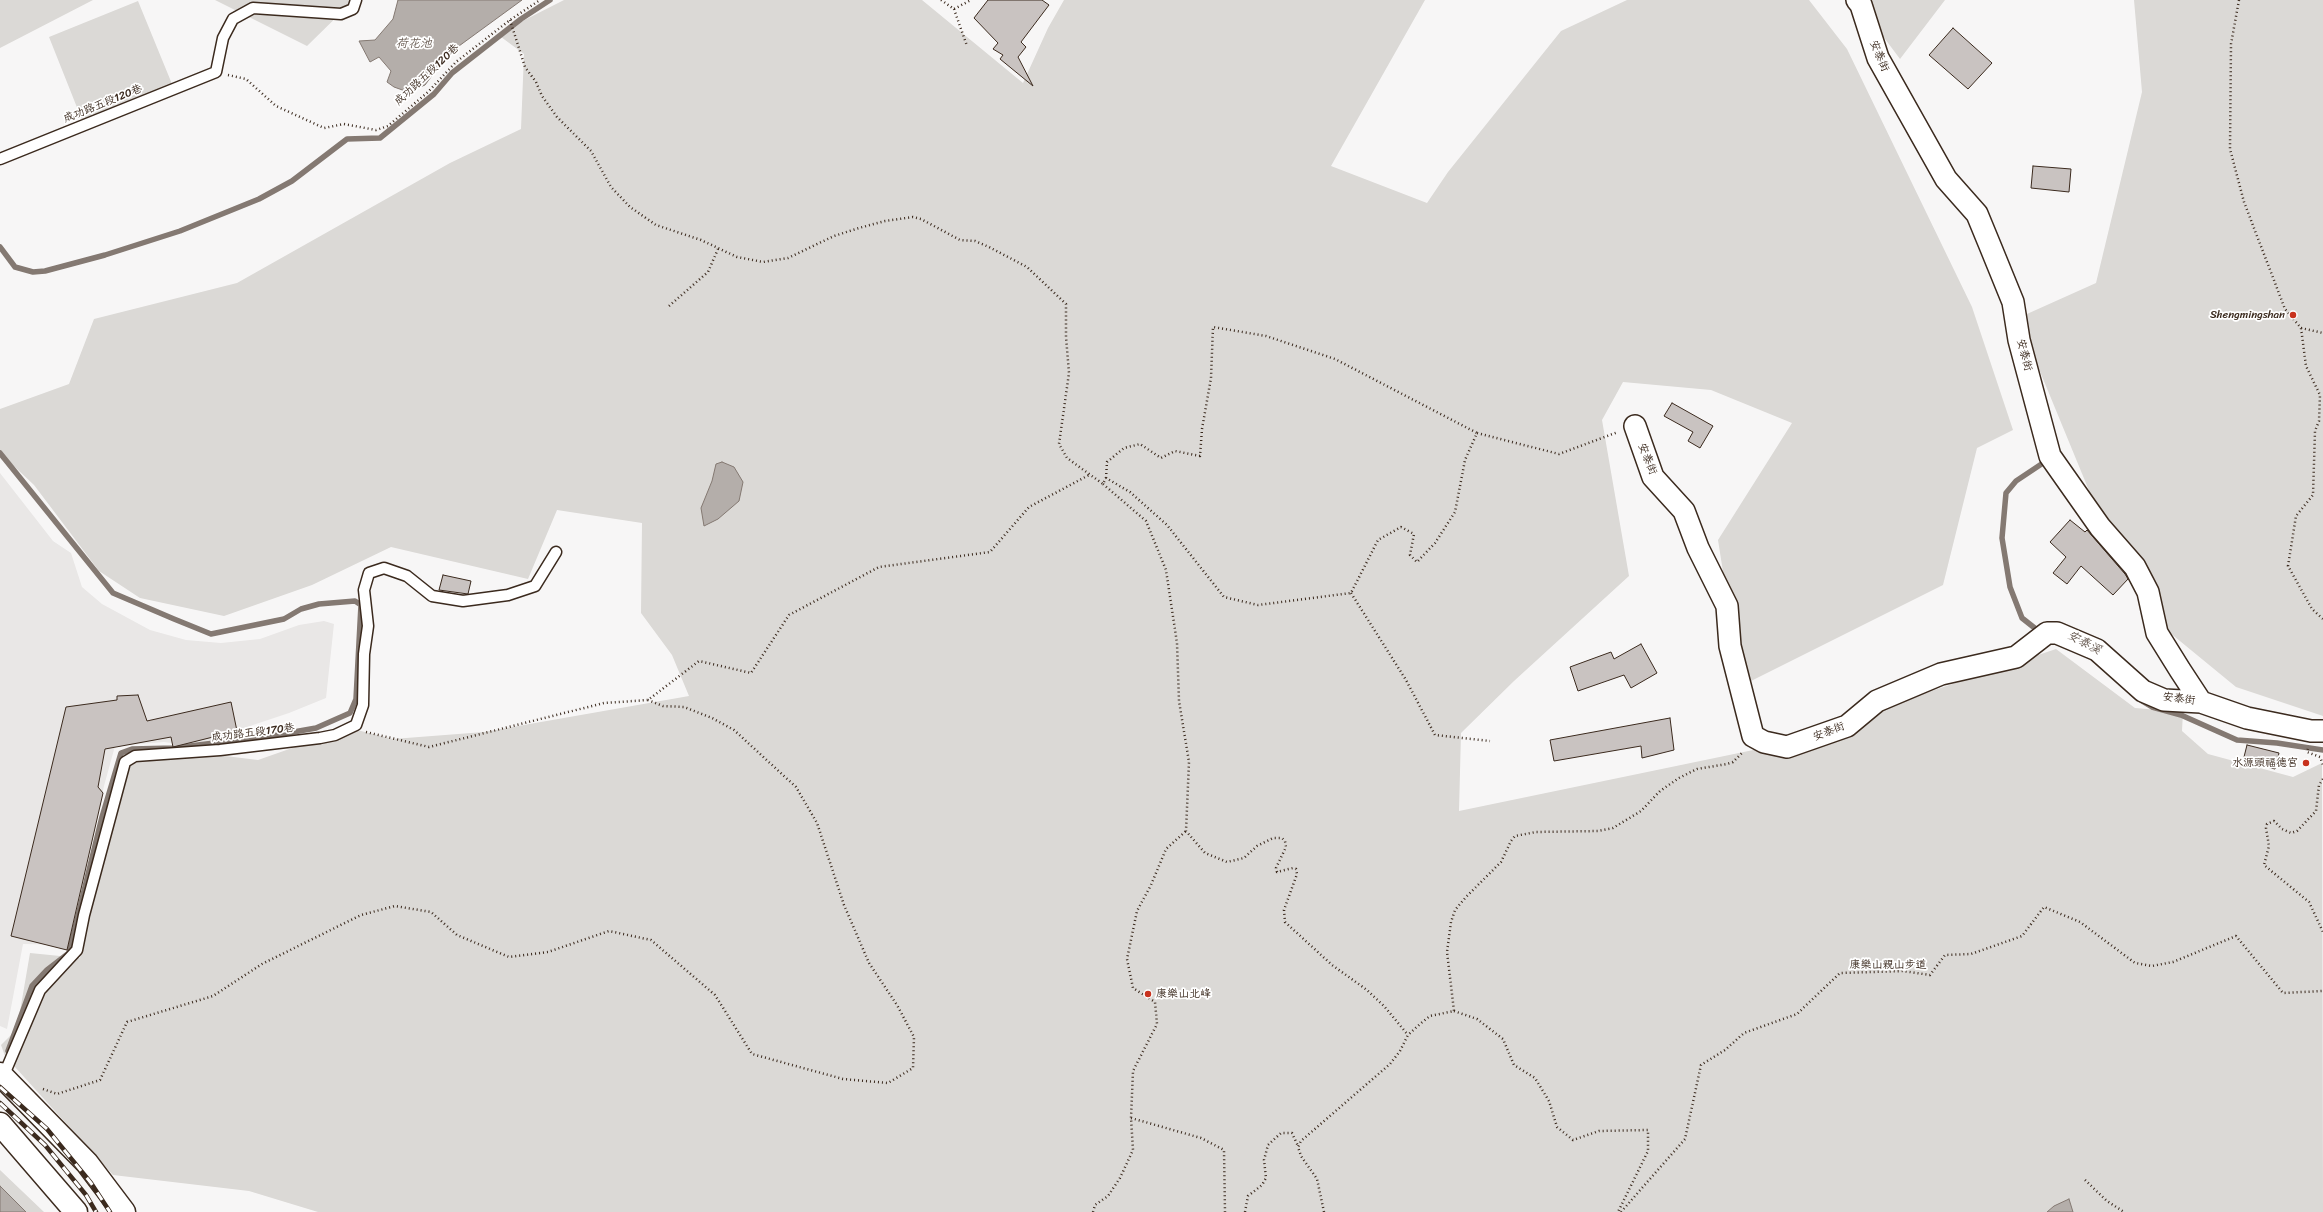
<!DOCTYPE html>
<html>
<head>
<meta charset="utf-8">
<style>
  body { margin:0 }
  canvas { display:block; background:#f7f6f6 }
</style>
</head>
<body>
<canvas width="2323" height="1212"></canvas>
<script>
const ctx = document.querySelector('canvas').getContext('2d');
ctx.lineJoin = 'round';
function fillPath(path, color) {
  ctx.fillStyle = color;
  ctx.fill(path, 'evenodd');
}
function poly(rows) {
  const path = new Path2D();
  for (const r of rows) {
    path.moveTo(r[0], r[1]);
    for (let i = 2; i < r.length; i += 2) path.lineTo(r[i], r[i + 1]);
  }
  return path;
}
function stroke(path, color, width, dash) {
  ctx.strokeStyle = color;
  ctx.lineWidth = width;
  ctx.lineCap = dash ? 'butt' : 'round';
  ctx.setLineDash(dash || []);
  ctx.stroke(path);
}
function label(font, color, halo, rows, align = 'center') {
  ctx.font = font + ' Sriracha,"LXGW WenKai TC",sans-serif';
  ctx.lineWidth = 3.5;
  ctx.setLineDash([]);
  ctx.textBaseline = 'middle';
  ctx.strokeStyle = halo;
  ctx.fillStyle = color;
  for (const [text, x, y, turn = 0] of rows) {
    ctx.save();
    ctx.translate(x, y);
    ctx.rotate((+turn || 0) * Math.PI / 180);
    ctx.textAlign = isNaN(turn) ? turn : align;
    if (halo) ctx.strokeText(text, 0, 0);
    ctx.fillText(text, 0, 0);
    ctx.restore();
  }
}
fillPath(poly([
  [0,473,53,541,71,553,82,587,102,604,150,630,186,640,221,643,260,639,299,625,324,621,334,624,326,698,289,713,238,730,223,738,194,746,164,742,115,746,104,786,69,945,23,944,7,1029,0,1026]
]), '#e9e7e6');
fillPath(poly([
  [0,0,93,0,0,48],
  [215,0,354,0,307,46],
  [564,0,922,0,1023,83,1048,28,1064,0,1425,0,1331,166,1427,203,1448,172,1561,31,1627,0,1809,0,1847,49,1972,307,2013,430,1977,448,1943,585,1741,686,1718,540,1792,423,1711,390,1623,382,1602,420,1629,576,1514,681,1461,733,1459,811,1763,748,2056,649,2135,708,2183,712,2182,731,2208,754,2293,777,2322,763,2323,1212,318,1212,249,1191,113,1175,5,1056,1,1045,17,1029,30,953,80,958,120,752,160,748,258,760,349,728,393,739,484,732,689,696,672,655,641,613,642,523,557,510,528,579,391,547,312,585,224,616,140,598,99,571,34,485,0,453,0,409,69,384,94,319,237,283,450,163,521,129,524,54,497,34],
  [1856,0,1945,0,1900,59],
  [2134,0,2323,0,2323,716,2236,687,2147,614,2090,493,2018,318,2096,283,2142,92],
  [138,1,172,84,82,120,49,37],
  [0,1170,44,1212,0,1212]
]), '#dbd9d6');
const water = poly([
  [398,0,522,0,448,54,425,85,408,92,394,87,387,82,391,71,379,57,370,62,359,41,375,40,393,19,398,0],
  [722,462,734,467,743,482,739,501,718,519,704,526,701,508,712,481,716,464,722,462],
  [0,1186,26,1212,0,1212,0,1186],
  [2069,1199,2073,1212,2047,1212,2054,1206,2069,1199]
]);
fillPath(water, '#b4aeaa');
stroke(water, '#847972', 1);
stroke(poly([
  [0,247,15,267,33,272,45,271,105,255,180,231,259,199,292,181,347,139,380,138,434,94,452,73,521,19,550,0],
  [0,453,113,593,174,619,211,634,284,619,301,609,319,604,355,601,361,605,356,699,350,713,316,728,271,736,174,748,132,749,121,753,102,817,69,953,47,970,32,986,8,1051],
  [2041,633,2022,618,2010,587,2002,538,2006,493,2016,481,2046,461],
  [2142,701,2152,707,2181,715,2237,740,2277,743,2323,750]
]), '#847972', 5.5);
const building = poly([
  [988,0,1042,0,1049,5,1021,42,1026,47,1018,57,1033,86,1000,59,1003,55,993,49,998,43,974,18,988,0],
  [1953,28,1992,63,1968,89,1929,55,1953,28],
  [2033,166,2071,169,2069,192,2031,188,2033,166],
  [1672,403,1713,426,1700,448,1688,441,1693,432,1664,416,1672,403],
  [2070,520,2085,532,2087,530,2125,574,2128,579,2113,595,2081,566,2067,584,2053,573,2066,557,2050,542,2070,520],
  [443,575,471,581,468,594,439,590,443,575],
  [1641,644,1657,673,1631,688,1624,675,1578,691,1570,667,1611,652,1614,659,1641,644],
  [138,695,147,721,231,702,237,731,173,747,171,737,105,749,98,787,103,793,67,950,11,936,66,707,117,700,117,696,138,695],
  [1670,718,1674,750,1642,758,1641,746,1554,761,1550,740,1670,718],
  [2247,745,2279,753,2275,769,2243,761,2247,745]
]);
fillPath(building, '#c9c3c1');
stroke(building, '#3b2a1e', 1);
const lane = poly([
  [0,159,216,72,223,38,233,19,253,8,341,14,353,9,356,0],
  [3,1077,40,990,77,950,84,915,125,762,135,756,220,750,320,738,335,735,356,725,363,705,364,654,368,626,364,590,369,573,384,568,407,576,432,596,463,601,508,595,535,586,556,552]
]);
const street = poly([
  [1857,0,1861,5,1878,58,1946,179,1977,214,1991,248,2013,302,2019,340,2050,456,2100,527,2135,567,2148,592,2157,633,2180,670,2201,702,2247,718,2311,731,2323,731],
  [1635,426,1653,477,1684,511,1698,548,1727,606,1730,646,1753,736,1764,742,1787,747,1847,726,1877,701,1941,674,2016,657,2047,633,2057,633,2097,650,2143,691,2164,700,2201,702]
]);
const secondary = poly([
  [0,1074,87,1163,124,1212],
  [0,1124,76,1212]
]);
stroke(lane, '#3b2a1e', 13);
stroke(street, '#3b2a1e', 24);
stroke(secondary, '#3b2a1e', 25);
stroke(poly([
  [941,0,954,9,971,0],
  [2239,0,2231,44,2230,149,2244,202,2285,309,2301,328,2306,366,2320,395,2319,421,2315,431,2313,495,2296,516,2288,566,2312,609,2323,619],
  [954,9,967,46],
  [510,20,525,67,536,82,542,96,557,117,591,151,611,187,630,207,656,225,701,240,737,257,763,262,788,258,834,236,859,228,885,221,913,217,921,219,960,240,975,241,989,247,1027,267,1066,304,1066,337,1069,373,1059,444,1067,458,1103,484,1106,478,1130,492,1167,525,1224,597,1258,605,1351,593,1378,540,1401,527,1414,534,1410,555,1417,562,1435,543,1455,512,1465,460,1477,433,1559,454,1618,432],
  [228,75,246,79,276,106,324,128,344,124,376,130,388,126,428,92,456,62,510,20,540,0],
  [669,306,708,272,718,249],
  [2301,328,2323,333],
  [1106,478,1107,462,1124,448,1140,444,1161,458,1175,451,1200,456,1202,429,1211,378,1213,327,1266,336,1335,359,1477,433],
  [1103,484,1146,521,1166,570,1177,643,1179,701,1189,762,1186,831,1205,853,1227,862,1244,858,1257,846,1273,838,1282,838,1285,841,1286,847,1276,868,1277,872,1293,868,1296,869,1297,874,1284,910,1285,922,1332,965,1367,990,1384,1006,1408,1035],
  [1351,593,1406,680,1435,735,1490,741],
  [366,732,429,747,604,703,648,700,699,661,751,673,789,615,879,567,990,552,1029,507,1089,475],
  [2308,749,2307,752,2320,757,2323,765],
  [2323,779,2319,785,2316,811,2297,831,2291,833,2282,829,2274,821,2267,824,2266,828,2269,846,2264,865,2309,902,2323,932],
  [1454,1011,1477,1019,1503,1039,1514,1065,1535,1078,1549,1101,1557,1127,1573,1140,1599,1131,1648,1130,1648,1151,1618,1212],
  [43,1089,57,1094,100,1080,127,1022,213,996,262,964,361,915,395,906,431,912,457,935,509,957,548,952,609,931,651,940,715,995,752,1054,843,1079,888,1083,913,1068,914,1037,897,1005,869,963,844,905,817,823,796,787,734,730,712,718,684,707,663,706,648,700],
  [1131,1118,1201,1138,1224,1150,1225,1212],
  [2085,1180,2107,1201,2124,1212],
  [1093,1212,1095,1205,1108,1196,1120,1178,1133,1150,1131,1118,1133,1071,1157,1024,1155,1002,1133,988,1127,959,1137,911,1151,885,1166,849,1186,831],
  [1245,1212,1248,1196,1262,1185,1266,1178,1264,1160,1268,1145,1281,1133,1292,1133,1298,1146],
  [1324,1212,1317,1179,1301,1156,1298,1147,1301,1141,1390,1064,1400,1051,1408,1035,1420,1024,1430,1016,1454,1011,1447,952,1451,922,1455,910,1466,897,1501,862,1511,841,1515,836,1536,832,1598,831,1613,828,1641,811,1660,791,1679,778,1697,769,1727,764,1733,762,1743,752],
  [1621,1212,1685,1139,1701,1065,1725,1050,1744,1033,1797,1014,1840,973,1903,971,1930,975,1945,955,1971,954,2022,936,2044,907,2080,922,2135,963,2152,966,2173,962,2236,936,2283,993,2323,991]
]), '#3b2a1e', 2.5, [1, 3]);
stroke(lane, '#fff', 10);
stroke(street, '#fff', 21);
stroke(secondary, '#fff', 22);
const rail = poly([
  [0,1087,47,1129,91,1183,110,1212],
  [0,1103,45,1145,86,1195,96,1212]
]);
stroke(rail, '#3b2a1e', 4.5);
stroke(rail, '#fff', 3, [9]);
for (const [x, y, r, color] of [
  [2293,315,4,"#c8321e"],
  [2306,763,4,"#c8321e"],
  [1148,994,4,"#c8321e"]
]) {
  const dot = new Path2D();
  dot.arc(x, y, r, 0, 2 * Math.PI);
  ctx.fillStyle = color;
  ctx.fill(dot);
  stroke(dot, '#fff', 1.5);
}
label('11px', '#3b2a1e', '#fff', [
  ["安泰街",1879,56,67],
  ["成功路五段120巷",427,75,-43],
  ["成功路五段120巷",103,104,-22],
  ["安泰街",2024,355,76],
  ["安泰街",1647,459,68],
  ["安泰街",2179,699,7],
  ["安泰街",1829,732,-21],
  ["成功路五段170巷",253,733,-7],
  ["康樂山親山步道",1888,965]
]);
label('11px', '#3b2a1e', '#fff', [
  ["Shengmingshan",2285,315],
  ["水源頭福德宮",2298,763],
  ["康樂山北峰",1156,994,"left"]
], 'right');
label('italic 12px', '#65584f', '#fff', [
  ["荷花池",414,44],
  ["安泰溪",2084,643,28]
]);
</script>
</body>
</html>
